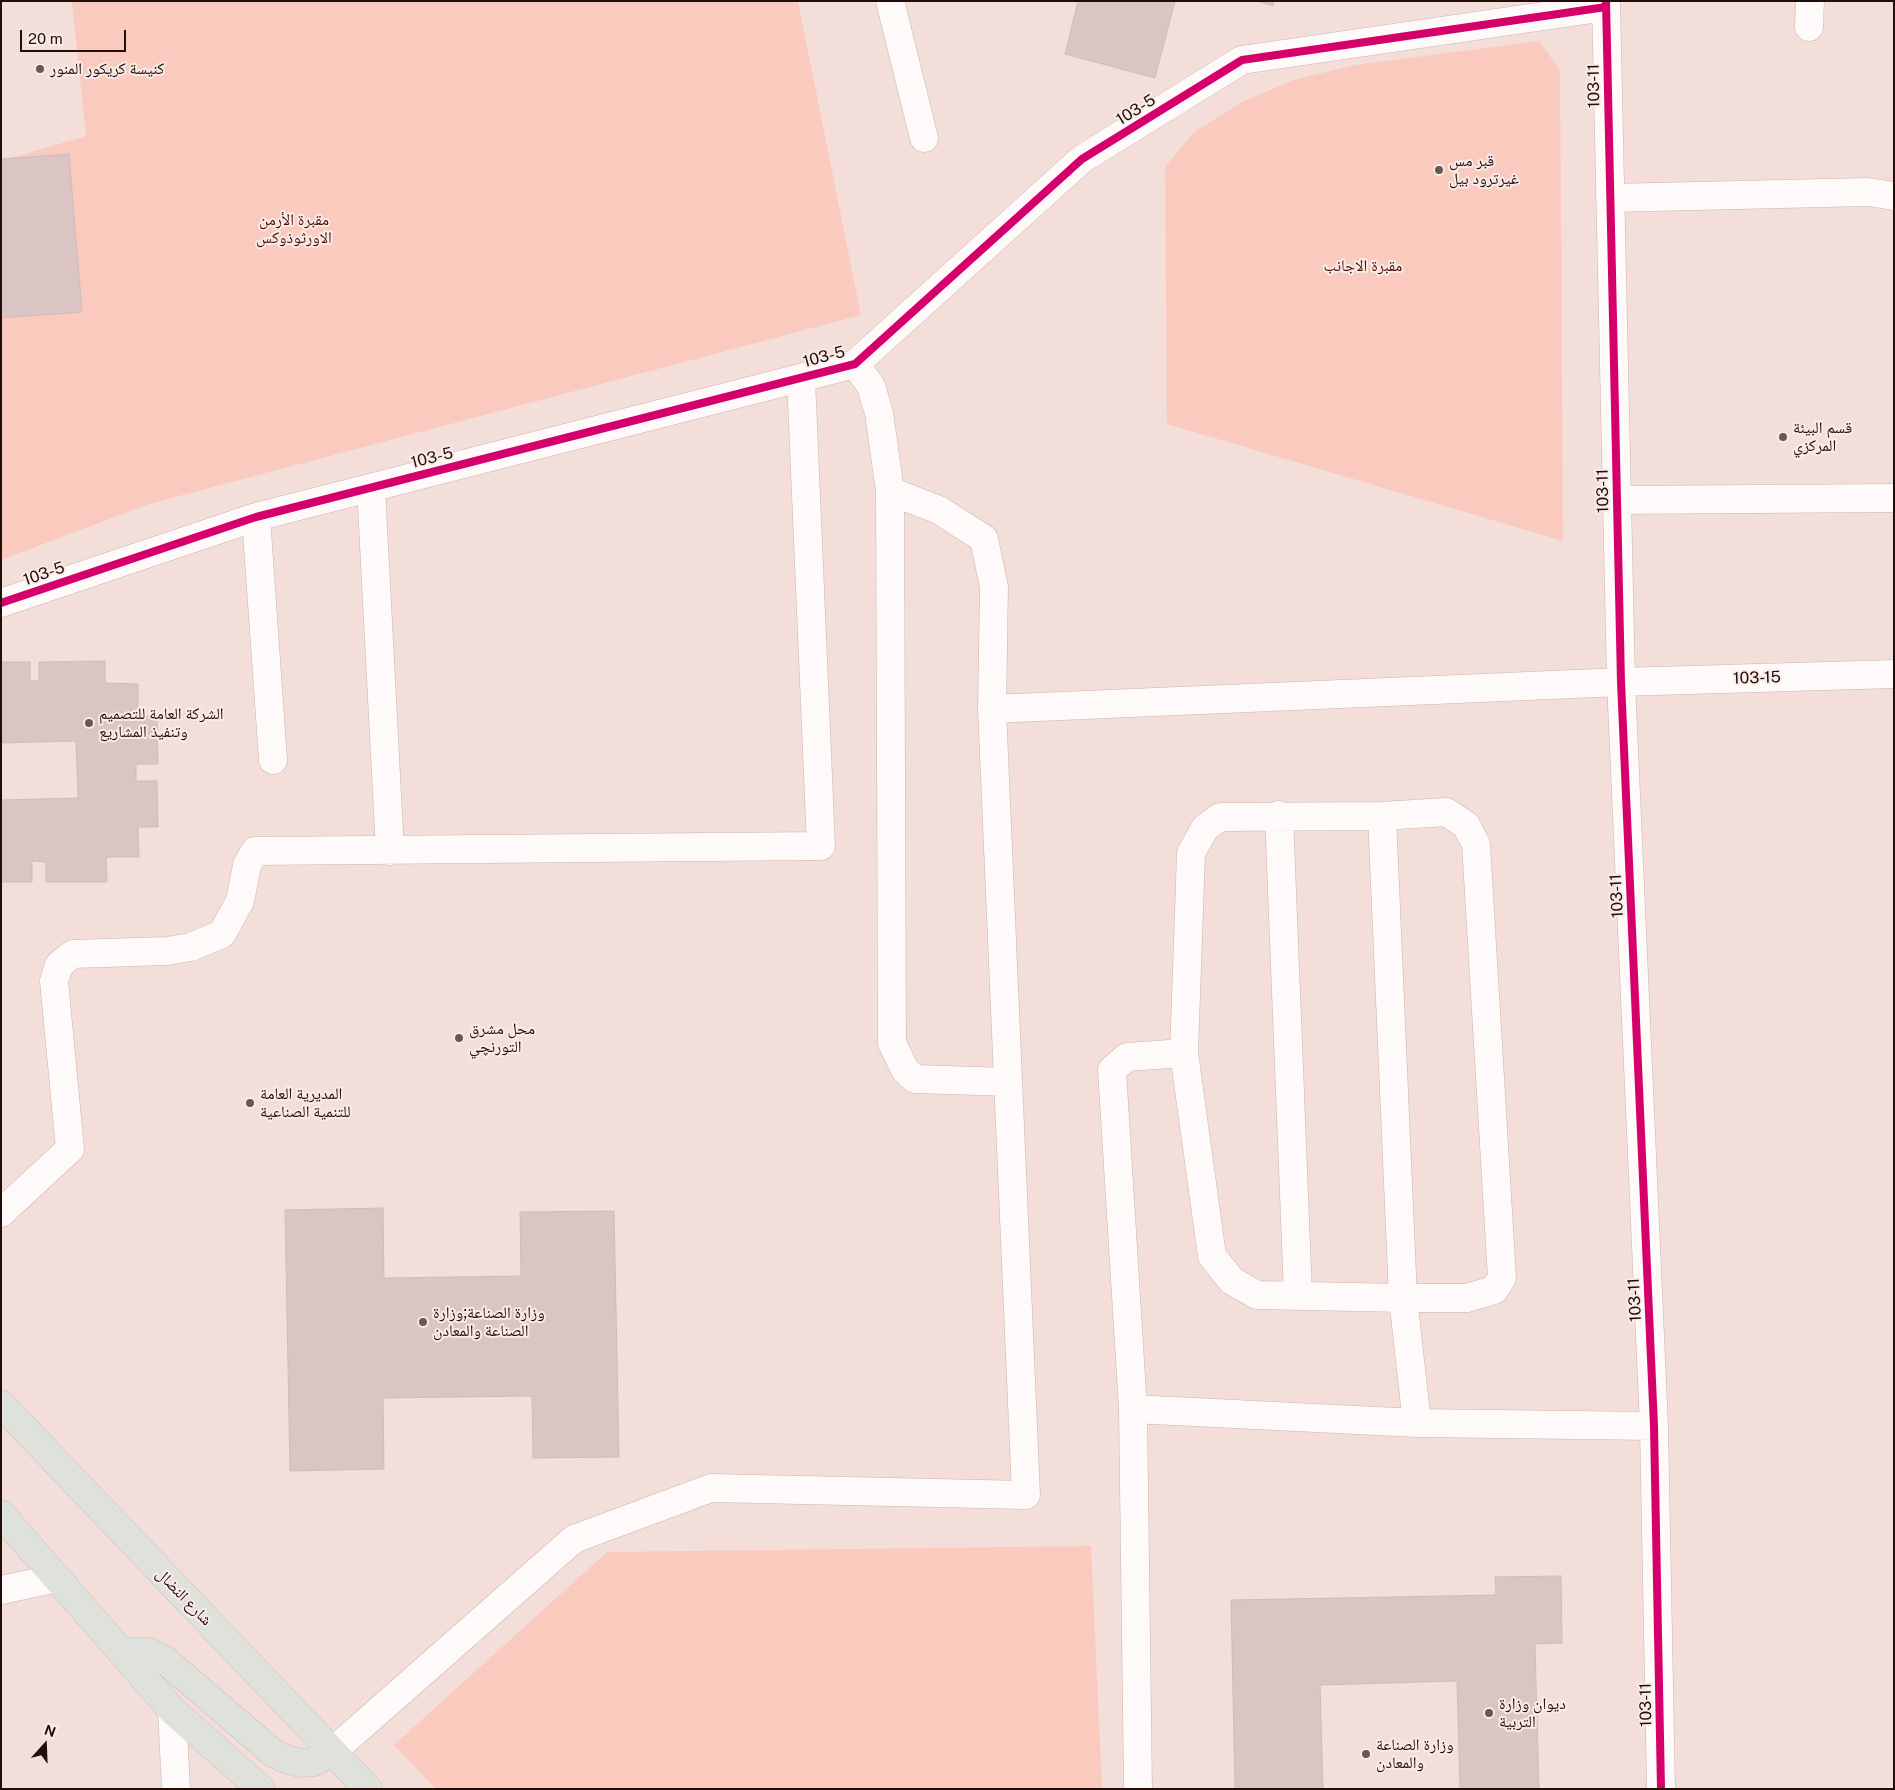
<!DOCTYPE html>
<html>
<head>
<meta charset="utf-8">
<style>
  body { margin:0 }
  #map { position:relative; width:1895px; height:1790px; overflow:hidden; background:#f4ded9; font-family:"Public Sans",sans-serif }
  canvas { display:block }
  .frame { position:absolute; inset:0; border:2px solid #230d09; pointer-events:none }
  .north { position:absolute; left:20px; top:1720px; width:50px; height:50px; -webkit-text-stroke:4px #f9ebe8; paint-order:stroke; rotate:20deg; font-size:14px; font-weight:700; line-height:20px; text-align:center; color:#230d09 }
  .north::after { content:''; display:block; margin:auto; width:18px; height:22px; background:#230d09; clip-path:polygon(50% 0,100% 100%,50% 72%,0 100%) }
  .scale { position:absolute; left:20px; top:30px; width:106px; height:22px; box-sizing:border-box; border:2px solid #230d09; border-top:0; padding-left:6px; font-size:15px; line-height:18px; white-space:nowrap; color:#230d09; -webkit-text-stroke:4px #f9ebe8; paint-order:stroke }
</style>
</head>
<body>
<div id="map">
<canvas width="1895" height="1790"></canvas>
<div class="frame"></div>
<div class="north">N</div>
<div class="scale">20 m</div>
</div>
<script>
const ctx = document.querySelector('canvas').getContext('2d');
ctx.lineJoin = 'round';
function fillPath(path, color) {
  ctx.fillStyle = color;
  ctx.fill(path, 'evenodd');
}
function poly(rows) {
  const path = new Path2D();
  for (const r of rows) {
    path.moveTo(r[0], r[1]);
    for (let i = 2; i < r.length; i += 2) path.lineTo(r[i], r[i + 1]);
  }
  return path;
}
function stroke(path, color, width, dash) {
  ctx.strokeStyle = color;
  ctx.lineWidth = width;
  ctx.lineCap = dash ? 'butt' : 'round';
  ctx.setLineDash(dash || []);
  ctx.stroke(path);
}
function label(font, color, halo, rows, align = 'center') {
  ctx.font = font + ' "Public Sans","Noto Naskh Arabic",sans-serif';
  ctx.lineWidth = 4;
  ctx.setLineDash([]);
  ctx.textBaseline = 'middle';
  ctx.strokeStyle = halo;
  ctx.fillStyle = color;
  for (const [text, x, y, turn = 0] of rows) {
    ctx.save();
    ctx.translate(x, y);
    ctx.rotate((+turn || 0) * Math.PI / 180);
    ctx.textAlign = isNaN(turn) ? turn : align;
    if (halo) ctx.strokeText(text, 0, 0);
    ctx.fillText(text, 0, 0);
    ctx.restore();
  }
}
fillPath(poly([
  [72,1,798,1,861,315,149,504,1,560,1,161,86,136],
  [1539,41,1560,70,1563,541,1167,424,1165,167,1194,132,1246,100,1297,79,1355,65],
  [1091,1546,1102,1789,436,1789,394,1745,607,1552]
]), '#facabf');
const building = poly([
  [1078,1,1175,1,1155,78,1065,54,1078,1],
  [1258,1,1274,1,1273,6,1258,1],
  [69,154,82,312,1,318,1,159,69,154],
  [105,661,105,683,138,684,138,716,157,716,158,764,136,764,136,781,157,781,158,827,138,827,139,857,106,857,107,882,46,882,46,862,32,861,32,882,1,882,1,800,78,798,76,741,1,743,1,662,30,662,30,681,39,681,39,662,105,661],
  [383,1208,384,1278,521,1276,520,1212,614,1211,619,1457,533,1458,532,1396,383,1398,384,1469,290,1471,285,1210,383,1208],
  [1561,1576,1562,1643,1535,1644,1539,1789,1460,1789,1457,1681,1320,1685,1323,1789,1235,1789,1231,1600,1496,1595,1495,1577,1561,1576]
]);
fillPath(building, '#dbc5c4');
stroke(building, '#d1bbba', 1);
const minor = poly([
  [890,1,924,138],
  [1606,1,1621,682,1654,1426,1661,1789],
  [1809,27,1810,1],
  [1610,198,1868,192,1894,196],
  [371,488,390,851],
  [890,491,892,1043,905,1070,915,1079,1008,1082],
  [1617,500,1894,498],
  [256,517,273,760],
  [1,603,256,517,855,364,1082,159,1242,60,1606,7],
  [992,709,1621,682,1894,674],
  [1279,815,1298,1295],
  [1382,816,1403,1298,1257,1295,1232,1281,1212,1256,1184,1053,1191,853,1205,828,1220,817,1382,816,1446,812,1466,825,1476,844,1502,1278,1494,1290,1467,1298,1403,1298,1417,1423],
  [1,1213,70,1149,54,981,59,965,73,954,167,951,191,947,222,934,240,901,247,865,255,851,821,846,801,378],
  [1133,1409,1417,1423,1654,1426],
  [1,1590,57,1578],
  [172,1710,176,1789],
  [332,1752,574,1539,711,1488,1026,1495,992,709,994,587,984,539,939,510,890,491,879,413,871,386,855,364],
  [1138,1789,1133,1409,1112,1070,1127,1057,1184,1053]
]);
const major = poly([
  [1,1404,368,1789],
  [1,1514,172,1710,261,1789],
  [121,1651,149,1652,165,1660,272,1752,285,1759,300,1763,314,1762,332,1752]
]);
stroke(minor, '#cab4af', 29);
stroke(major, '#cbbebc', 29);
stroke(minor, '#fdfaf9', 28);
stroke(major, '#dfe1dc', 28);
stroke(poly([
  [1606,1,1621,682,1654,1426,1661,1789],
  [1,603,256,517,855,364,1082,159,1242,60,1606,7]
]), '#d6006c', 8);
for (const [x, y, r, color] of [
  [40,69,5,"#6c5652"],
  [1439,170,5,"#6c5652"],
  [1783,437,5,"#6c5652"],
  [89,723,5,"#6c5652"],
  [459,1038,5,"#6c5652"],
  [250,1103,5,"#6c5652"],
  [423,1322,5,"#6c5652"],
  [1489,1713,5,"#6c5652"],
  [1366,1754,5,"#6c5652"]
]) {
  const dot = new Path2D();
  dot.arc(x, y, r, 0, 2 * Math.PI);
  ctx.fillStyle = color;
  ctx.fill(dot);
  stroke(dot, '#f9ebe8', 2);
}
label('16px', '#230d09', '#f9ebe8', [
  ["كنيسة كريكور المنور",50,69],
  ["قبر مس",1449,161],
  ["غيرترود بيل",1449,179],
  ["قسم البيئة",1793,428],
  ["المركزي",1793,446],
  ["الشركة العامة للتصميم",99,714],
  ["وتنفيذ المشاريع",99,732],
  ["محل مشرق",469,1029],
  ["التورنچي",469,1047],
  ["المديرية العامة",260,1094],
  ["للتنمية الصناعية",260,1112],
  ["وزارة الصناعة;وزارة",433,1313],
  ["الصناعة والمعادن",433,1331],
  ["ديوان وزارة",1499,1704],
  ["التربية",1499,1722],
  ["وزارة الصناعة",1376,1745],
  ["والمعادن",1376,1763]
], 'left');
label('16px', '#230d09', '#f9ebe8', [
  ["103-11",1594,86,-91],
  ["103-5",1136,110,-32],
  ["103-5",824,357,-15],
  ["103-5",432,458,-14],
  ["103-11",1603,491,-91],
  ["103-5",44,574,-19],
  ["103-15",1757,678,-2],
  ["103-11",1617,896,-93],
  ["103-11",1635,1300,-93],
  ["شارع النضال",184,1597,46],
  ["103-11",1646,1705,-91]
]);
label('16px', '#4f0c02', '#f9ebe8', [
  ["مقبرة الأرمن",294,220],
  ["الاورثوذوكس",294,238],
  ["مقبرة الاجانب",1363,266]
]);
</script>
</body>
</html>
